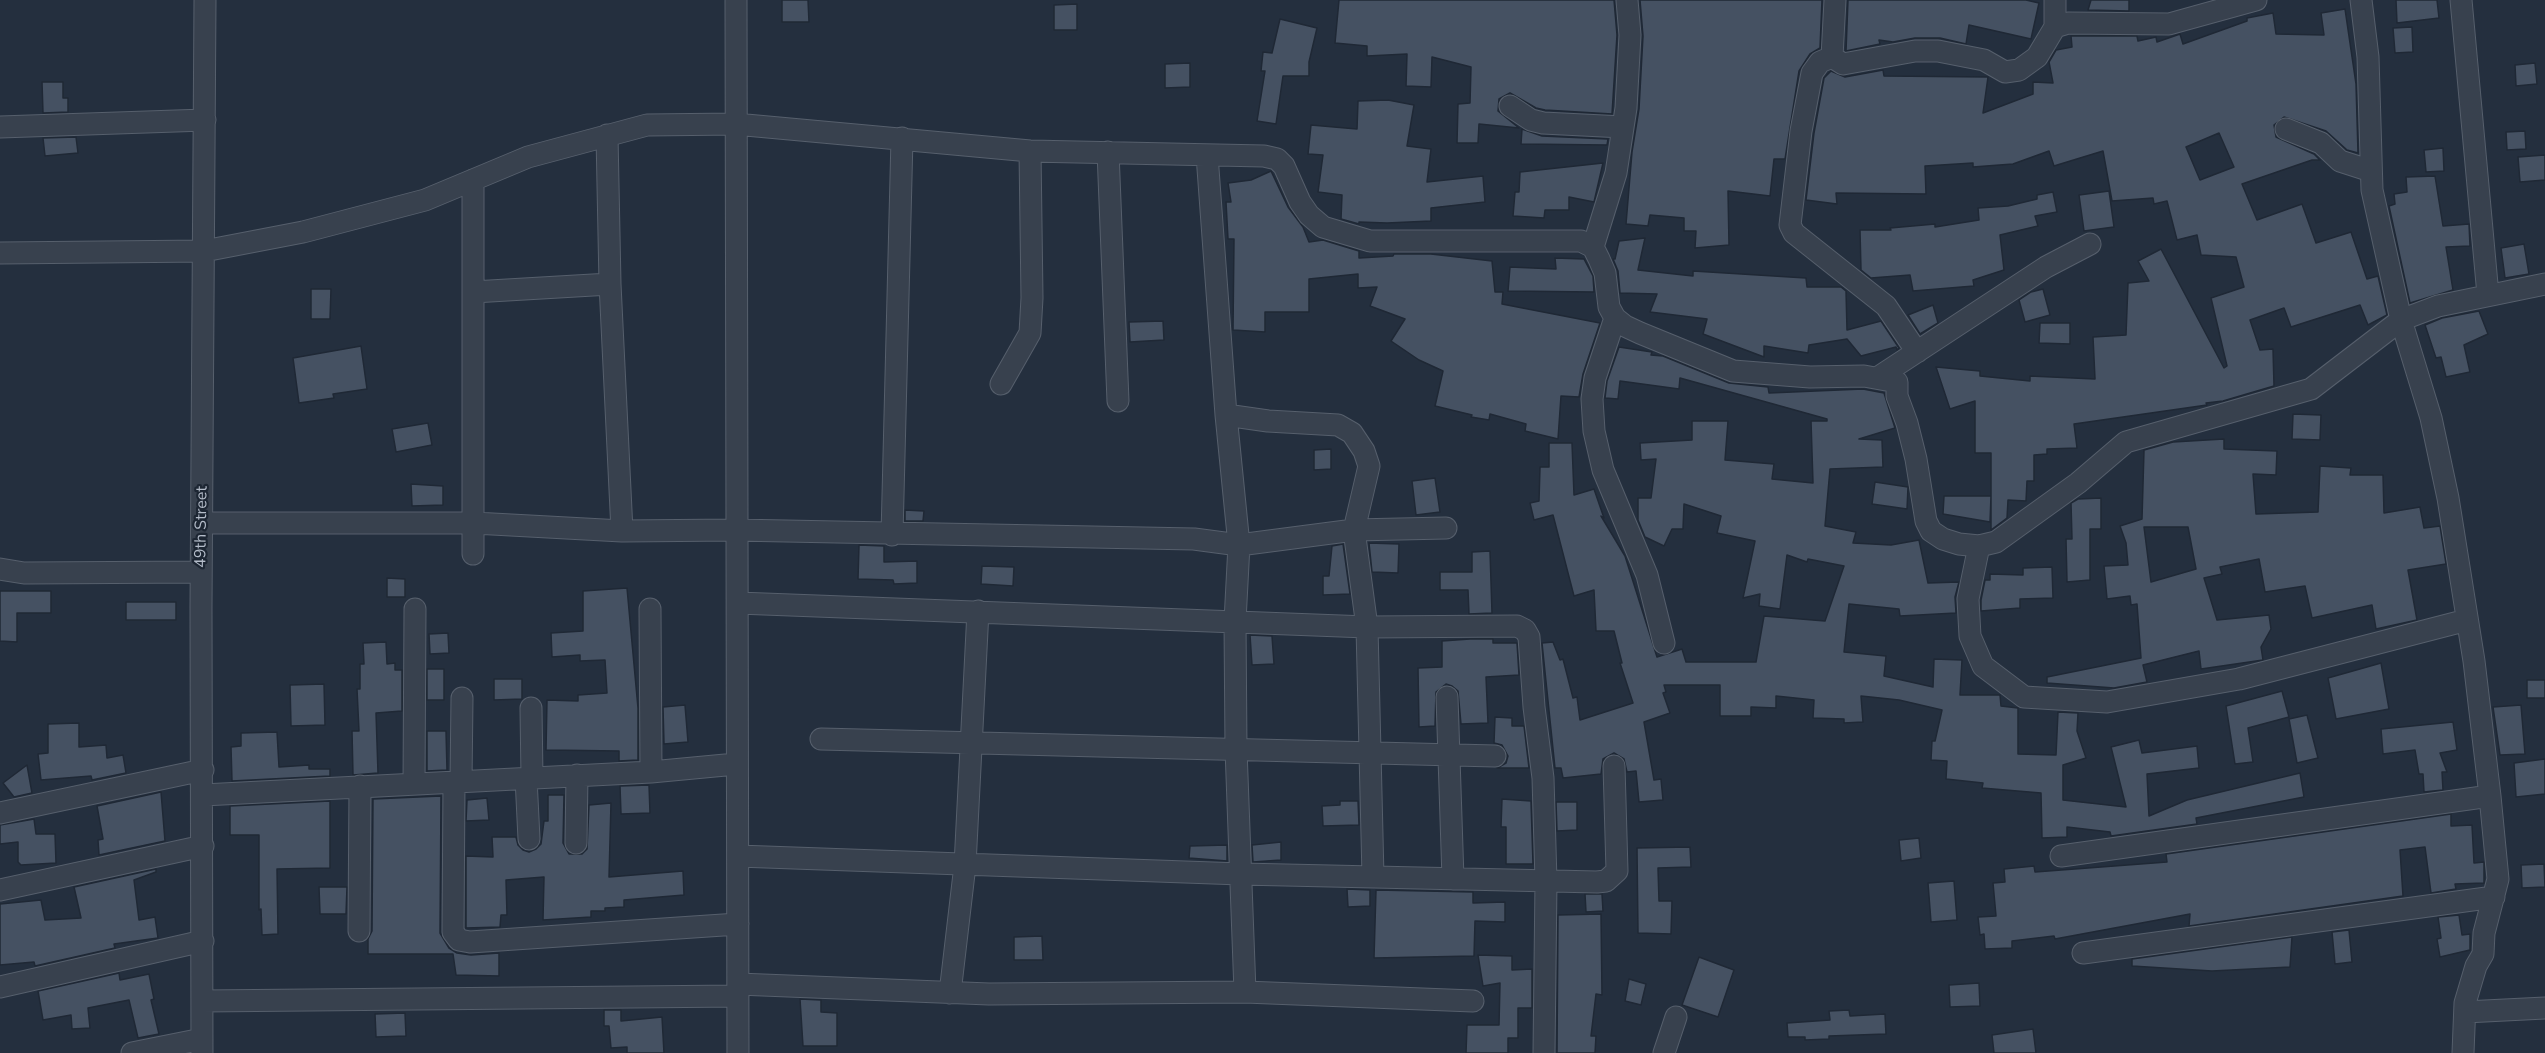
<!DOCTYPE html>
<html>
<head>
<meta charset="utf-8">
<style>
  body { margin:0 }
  canvas { display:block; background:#242f3e }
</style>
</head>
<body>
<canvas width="2545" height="1053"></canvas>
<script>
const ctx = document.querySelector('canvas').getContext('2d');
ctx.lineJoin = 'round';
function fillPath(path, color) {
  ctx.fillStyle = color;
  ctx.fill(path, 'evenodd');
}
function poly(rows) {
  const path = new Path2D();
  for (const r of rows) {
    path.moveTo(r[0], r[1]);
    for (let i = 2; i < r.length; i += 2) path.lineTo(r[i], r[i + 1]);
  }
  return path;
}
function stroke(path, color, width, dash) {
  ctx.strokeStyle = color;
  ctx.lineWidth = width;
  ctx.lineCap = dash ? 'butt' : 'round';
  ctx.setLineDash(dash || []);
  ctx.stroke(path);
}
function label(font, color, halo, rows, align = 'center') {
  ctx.font = font + ' "Nunito Sans",sans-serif';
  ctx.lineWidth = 4.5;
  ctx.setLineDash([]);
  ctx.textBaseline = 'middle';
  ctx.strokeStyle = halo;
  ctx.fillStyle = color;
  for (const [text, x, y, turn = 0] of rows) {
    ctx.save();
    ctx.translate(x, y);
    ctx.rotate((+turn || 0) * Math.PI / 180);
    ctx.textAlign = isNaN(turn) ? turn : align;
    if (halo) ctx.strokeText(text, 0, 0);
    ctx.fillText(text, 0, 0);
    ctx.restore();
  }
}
const building = poly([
  [782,0,808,0,809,22,782,22,782,0],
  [1339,0,1614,0,1617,35,1612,114,1545,110,1536,108,1510,93,1499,99,1498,111,1519,128,1479,124,1478,143,1457,143,1458,104,1470,103,1471,67,1432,57,1431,87,1406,86,1407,54,1367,56,1367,46,1335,43,1339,0],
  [1640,0,1822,0,1820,48,1810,54,1799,71,1785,159,1774,159,1770,196,1728,191,1729,245,1695,248,1696,231,1684,231,1684,218,1650,215,1648,226,1626,224,1632,152,1639,109,1643,36,1640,0],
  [1848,0,2026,0,2039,3,2031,39,1969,25,1966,44,1940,38,1915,38,1893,42,1879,40,1880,44,1846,51,1848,0],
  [2091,0,2129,0,2129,11,2088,10,2091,0],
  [2396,0,2437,0,2439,18,2397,23,2396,0],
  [1077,4,1077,30,1054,30,1054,5,1077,4],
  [2345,9,2356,84,2358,153,2347,150,2326,131,2284,117,2274,125,2276,137,2314,154,2320,160,2312,160,2242,184,2257,220,2302,204,2316,243,2351,232,2367,279,2378,276,2387,315,2368,325,2360,305,2291,327,2284,308,2250,320,2260,350,2273,349,2274,386,2223,401,2206,403,2207,405,2074,424,2077,448,2047,449,2047,454,2034,455,2034,481,2027,481,2026,501,2008,500,2007,518,1991,530,1991,453,1975,453,1975,401,1950,409,1936,367,1980,371,1980,376,2030,381,2030,376,2095,379,2093,337,2126,335,2128,283,2149,281,2138,261,2161,249,2224,368,2227,366,2211,298,2244,287,2236,257,2201,255,2197,235,2177,240,2167,201,2154,204,2153,198,2112,201,2103,151,2054,166,2049,151,2013,164,1973,167,1973,163,1925,166,1926,194,1836,193,1837,204,1806,200,1814,133,1824,78,1831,71,1845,77,1883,70,1884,76,1988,77,1983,113,2033,94,2033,82,2053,83,2049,62,2056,50,2072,47,2071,36,2137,36,2138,41,2156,37,2157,42,2180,34,2183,44,2247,21,2247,18,2273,13,2276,34,2324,35,2321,13,2345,9],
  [2219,133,2234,167,2200,180,2186,147,2219,133],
  [1280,19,1317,28,1309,62,1309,76,1283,76,1276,124,1257,121,1265,71,1261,71,1263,52,1272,53,1280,19],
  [2412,27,2413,52,2395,53,2393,28,2412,27],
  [1190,63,1190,87,1165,88,1165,64,1190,63],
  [2535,63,2537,84,2516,86,2515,65,2535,63],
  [42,82,63,82,63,98,68,98,68,112,43,113,42,82],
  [1388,100,1414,105,1407,146,1431,149,1427,182,1483,176,1485,202,1431,208,1431,221,1387,223,1359,222,1359,224,1341,219,1342,195,1318,192,1323,155,1308,154,1311,125,1357,129,1358,101,1388,100],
  [1522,129,1542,136,1608,139,1607,145,1521,144,1522,129],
  [2525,131,2526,149,2507,150,2506,132,2525,131],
  [76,137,78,153,45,156,43,138,76,137],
  [2443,148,2444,171,2426,172,2424,150,2443,148],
  [2545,155,2545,180,2520,182,2518,157,2545,155],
  [1603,163,1594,202,1569,197,1569,210,1545,210,1544,218,1513,216,1515,192,1519,192,1520,172,1603,163],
  [1271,171,1288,207,1303,227,1309,242,1323,240,1359,251,1359,258,1393,256,1394,254,1431,254,1492,261,1495,292,1503,292,1502,304,1600,323,1583,374,1579,397,1561,396,1558,439,1525,431,1526,424,1490,414,1489,420,1471,417,1472,415,1435,406,1443,371,1419,360,1391,341,1405,319,1370,306,1377,287,1358,288,1358,274,1309,279,1309,312,1265,312,1265,332,1233,330,1234,239,1228,239,1226,202,1231,202,1228,183,1251,180,1271,171],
  [2435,176,2443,226,2469,224,2470,246,2446,247,2453,290,2410,303,2389,206,2395,204,2394,194,2407,192,2406,177,2435,176],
  [2109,191,2114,227,2084,231,2079,195,2109,191],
  [2053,192,2057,212,2035,216,2038,226,2000,235,2004,270,1973,280,1974,286,1913,291,1910,275,1871,278,1861,270,1860,230,1891,230,1890,228,1935,224,1935,227,1979,220,1978,208,2008,206,2037,199,2037,195,2053,192],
  [1645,238,1638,270,1693,276,1693,271,1806,278,1807,287,1841,287,1846,291,1847,330,1881,321,1899,348,1897,350,1896,347,1861,356,1847,339,1809,345,1808,353,1764,346,1764,357,1703,334,1707,319,1650,312,1657,294,1620,293,1618,271,1613,259,1615,259,1619,241,1645,238],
  [2524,244,2529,274,2505,278,2501,248,2524,244],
  [1555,258,1584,259,1593,276,1594,292,1508,291,1510,267,1556,269,1555,258],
  [311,289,331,289,330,319,311,319,311,289],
  [2043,289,2050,315,2025,322,2019,300,2031,292,2043,289],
  [1933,305,1938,323,1920,334,1908,315,1933,305],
  [2479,311,2488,334,2464,345,2470,372,2446,377,2441,357,2436,358,2425,325,2442,318,2479,311],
  [1163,321,1164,340,1130,342,1129,322,1163,321],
  [2040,323,2070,323,2070,344,2039,343,2040,323],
  [361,346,367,389,333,394,334,398,299,403,293,358,361,346],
  [1619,347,1652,352,1651,355,1663,356,1729,383,1768,387,1769,393,1863,389,1884,393,1895,428,1859,439,1882,440,1883,467,1830,469,1825,526,1856,532,1853,543,1891,545,1919,540,1928,583,1959,582,1955,597,1956,613,1900,616,1899,609,1849,604,1844,652,1886,656,1884,676,1933,687,1934,659,1962,660,1960,695,2000,695,2001,706,2018,708,2018,754,2056,755,2058,712,2078,713,2077,731,2086,758,2063,765,2063,800,2126,807,2111,747,2139,740,2142,753,2197,746,2199,768,2147,774,2149,816,2187,800,2300,773,2304,797,2196,818,2197,824,2111,836,2110,832,2067,827,2067,837,2042,838,2041,793,1982,788,1983,783,1946,779,1947,761,1931,760,1932,741,1935,741,1942,710,1899,700,1861,696,1863,722,1844,723,1844,719,1813,718,1814,700,1776,696,1776,708,1751,707,1751,716,1720,716,1720,685,1664,685,1666,692,1663,693,1670,713,1644,722,1654,780,1661,779,1663,800,1639,802,1636,771,1627,772,1624,759,1614,753,1603,759,1601,774,1563,778,1561,768,1555,768,1542,643,1553,642,1560,660,1563,659,1573,698,1577,697,1580,720,1633,703,1620,663,1622,663,1614,631,1596,631,1594,590,1574,596,1553,515,1534,520,1530,503,1539,501,1540,467,1549,467,1549,443,1572,443,1574,495,1594,489,1604,518,1601,516,1625,556,1657,657,1682,649,1686,662,1756,662,1764,616,1825,621,1844,566,1808,559,1807,562,1787,555,1780,609,1759,606,1760,594,1743,598,1755,541,1717,533,1721,516,1684,504,1683,529,1672,529,1664,546,1645,537,1638,520,1638,498,1651,498,1656,459,1641,460,1640,443,1692,440,1692,421,1728,421,1725,460,1774,464,1772,479,1813,483,1811,421,1827,421,1827,419,1680,378,1679,389,1620,381,1618,399,1605,398,1607,381,1619,347],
  [2293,414,2321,415,2320,440,2292,439,2293,414],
  [428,423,432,445,396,452,392,429,428,423],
  [2224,439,2224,449,2277,451,2276,475,2253,474,2256,514,2318,512,2320,466,2351,468,2350,475,2383,475,2384,513,2420,507,2424,528,2440,526,2446,564,2408,570,2417,620,2376,629,2372,605,2312,618,2305,586,2265,592,2259,559,2220,567,2222,574,2204,578,2217,620,2269,615,2271,629,2261,647,2263,660,2201,669,2199,651,2143,665,2147,682,2114,688,2047,683,2047,677,2141,658,2137,604,2131,605,2130,596,2107,599,2104,566,2128,565,2126,543,2120,526,2142,519,2144,450,2173,442,2224,439],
  [2144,527,2188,527,2196,569,2151,582,2144,527],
  [1331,449,1331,469,1314,470,1314,450,1331,449],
  [1435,478,1440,512,1416,515,1412,481,1435,478],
  [1875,482,1908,487,1907,509,1872,504,1875,482],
  [411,484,443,486,443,505,412,506,411,484],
  [1944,496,1991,496,1990,522,1943,514,1944,496],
  [2101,498,2101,529,2090,529,2090,580,2067,582,2066,539,2072,539,2071,503,2078,499,2101,498],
  [905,510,924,511,923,521,905,521,905,510],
  [1369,543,1399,544,1398,573,1372,572,1369,543],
  [1343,544,1350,594,1323,595,1323,576,1329,576,1332,546,1343,544],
  [859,545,884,546,884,562,917,561,917,583,894,584,893,580,858,579,859,545],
  [1490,551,1492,613,1469,614,1468,590,1440,590,1440,572,1472,572,1472,552,1490,551],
  [982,566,1014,567,1013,586,981,584,982,566],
  [2052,567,2053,598,2020,599,2020,608,1981,611,1981,600,1985,580,1990,580,1990,574,2023,575,2023,568,2052,567],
  [387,578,405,579,405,597,387,597,387,578],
  [627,588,638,708,638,760,619,761,619,751,546,750,547,700,578,701,578,695,607,693,605,660,580,661,580,655,552,657,551,633,583,631,583,591,627,588],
  [0,591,51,591,51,613,17,613,17,642,0,641,0,591],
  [126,602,176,602,176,620,126,620,126,602],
  [448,633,449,653,430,654,429,634,448,633],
  [1250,635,1272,636,1274,664,1252,665,1250,635],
  [1470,639,1493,639,1493,643,1517,643,1519,675,1486,677,1488,723,1461,724,1458,691,1452,686,1446,684,1436,692,1435,726,1419,727,1418,668,1442,667,1442,641,1470,639],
  [386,642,387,664,395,663,395,670,402,670,402,711,376,713,378,773,353,775,352,731,359,731,357,689,360,689,360,664,364,664,363,643,386,642],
  [2381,663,2389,709,2336,719,2328,678,2381,663],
  [427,669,444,669,444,700,427,700,427,669],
  [494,679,522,679,522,699,494,700,494,679],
  [2527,680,2545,680,2545,698,2527,698,2527,680],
  [324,684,325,725,291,726,290,685,324,684],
  [2282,691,2289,717,2248,728,2253,762,2235,764,2226,706,2282,691],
  [685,705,688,742,664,744,663,707,685,705],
  [2521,705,2525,754,2500,755,2493,707,2521,705],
  [2307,715,2318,758,2297,763,2289,719,2307,715],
  [1495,717,1512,718,1512,726,1524,726,1529,768,1497,768,1506,763,1508,756,1502,745,1494,743,1495,717],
  [2453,722,2457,750,2440,753,2447,772,2442,772,2443,790,2424,792,2423,774,2419,774,2415,750,2383,754,2381,729,2453,722],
  [79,723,79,747,106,745,107,758,123,755,126,773,92,780,91,776,41,780,38,754,48,753,48,724,79,723],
  [427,731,446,731,447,770,427,771,427,731],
  [277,732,279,767,309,765,309,769,330,769,330,776,232,781,231,747,241,746,241,733,277,732],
  [2545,759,2545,794,2516,797,2514,763,2545,759],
  [27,765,32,793,14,797,3,783,27,765],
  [649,785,650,813,621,814,620,786,649,785],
  [161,792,165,841,99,855,98,840,103,839,97,806,161,792],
  [548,795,564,795,563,843,569,854,582,854,587,849,589,805,611,803,609,877,683,871,684,895,624,900,624,907,605,908,605,911,591,911,591,917,543,920,544,877,506,880,507,915,501,915,500,927,466,928,466,856,493,857,492,837,516,837,518,845,523,850,529,852,536,849,541,844,544,821,548,821,548,795],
  [441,796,440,933,449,948,457,953,471,955,499,953,499,976,456,975,453,954,368,954,368,939,372,931,373,799,441,796],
  [487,798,489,820,466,821,467,800,487,798],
  [1502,799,1531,801,1533,864,1506,864,1506,827,1501,827,1502,799],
  [330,801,330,868,277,869,278,934,262,935,261,909,259,910,259,835,230,835,230,806,330,801],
  [1340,801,1358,801,1359,825,1323,826,1322,806,1340,805,1340,801],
  [1556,802,1577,802,1577,830,1557,831,1556,802],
  [2451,814,2451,826,2472,825,2474,863,2484,862,2484,883,2455,884,2456,889,2431,893,2425,847,2400,850,2403,896,2189,926,2190,914,2055,939,2054,936,2012,941,2012,948,1985,949,1984,934,1980,935,1978,917,1996,916,1993,883,2005,882,2004,869,2034,866,2035,872,2167,862,2166,854,2451,814],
  [34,819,36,834,55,834,56,863,21,865,18,862,18,842,0,844,0,825,34,819],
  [1919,838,1921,858,1901,861,1899,840,1919,838],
  [1281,842,1281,860,1253,862,1252,845,1281,842],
  [1227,845,1227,861,1189,858,1190,846,1227,845],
  [1690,847,1691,867,1658,868,1659,901,1672,901,1671,934,1638,933,1637,848,1690,847],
  [2544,864,2545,887,2522,888,2521,865,2544,864],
  [156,869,156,872,134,880,139,920,155,917,158,938,114,944,115,948,35,966,34,962,0,965,0,904,41,900,45,920,81,918,74,887,156,869],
  [1954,881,1957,920,1931,922,1928,883,1954,881],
  [319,887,347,887,346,914,320,914,319,887],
  [1347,889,1370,890,1370,906,1348,907,1347,889],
  [1376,890,1473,892,1473,903,1505,902,1505,922,1475,921,1474,956,1374,958,1376,890],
  [1585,894,1602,894,1603,911,1586,912,1585,894],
  [1601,914,1602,995,1596,994,1591,1036,1596,1036,1595,1053,1557,1053,1558,915,1601,914],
  [2459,915,2462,935,2470,934,2470,950,2440,957,2437,939,2441,938,2438,917,2459,915],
  [2349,930,2352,962,2335,964,2332,932,2349,930],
  [1042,936,1043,960,1014,960,1014,937,1042,936],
  [2292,937,2290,967,2212,971,2132,966,2132,959,2292,937],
  [1478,955,1512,956,1512,970,1532,969,1532,1008,1518,1008,1518,1038,1508,1038,1508,1053,1466,1053,1467,1025,1499,1025,1500,983,1483,986,1478,955],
  [1699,957,1734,970,1718,1017,1682,1005,1699,957],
  [119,973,120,980,149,974,154,999,151,1000,159,1034,138,1038,129,1000,88,1008,90,1028,72,1029,71,1015,43,1020,38,991,119,973],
  [1629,979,1646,984,1641,1005,1625,1001,1629,979],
  [1979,983,1980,1006,1950,1007,1949,985,1979,983],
  [800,999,821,1000,821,1012,837,1013,837,1046,803,1046,800,999],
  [604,1010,621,1010,621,1021,662,1017,664,1053,627,1053,627,1047,611,1048,609,1026,604,1026,604,1010],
  [1849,1010,1850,1016,1885,1014,1886,1034,1829,1036,1829,1039,1805,1040,1805,1037,1788,1037,1787,1023,1830,1020,1829,1011,1849,1010],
  [405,1013,406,1036,376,1037,375,1014,405,1013],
  [2033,1029,2036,1053,1994,1053,1992,1035,2033,1029]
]);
fillPath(building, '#455162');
stroke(building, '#1f2835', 1.5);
const street = poly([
  [736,0,738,1053],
  [1835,0,1832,57,1843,64,1915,51,1938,51,1984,60,2005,72,2019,70,2037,57,2055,27,2068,23,2169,24,2256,0],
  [2361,0,2368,57,2372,190,2401,320,2431,418,2448,498,2474,661,2490,796,2498,879,2484,933,2483,954,2476,966,2465,1003,2463,1053],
  [2461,0,2488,295],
  [2055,27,2055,0],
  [1832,57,1820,62,1812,73,1801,131,1790,225,1794,233,1886,306,1917,352],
  [1510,106,1531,120,1543,123,1623,127],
  [0,127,205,120],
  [2286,129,2321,143,2340,161,2371,171],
  [607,135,610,284,622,531],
  [1108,152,1118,401],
  [1207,155,1226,415,1239,545,1235,621,1236,749,1245,992],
  [473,180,473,554],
  [1593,247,1616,173,1626,108,1630,35,1627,0],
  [0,253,204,251,303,232,425,200,528,157,647,125,735,124,1030,151,1264,156,1277,159,1284,166,1300,202,1309,215,1323,227,1370,241,1581,241,1593,247,1599,259,1605,273,1609,307,1615,318,1625,326,1640,333,1733,371,1810,377,1864,376,1897,382,1897,396,1907,423,1916,459,1926,521,1931,531,1943,539,1959,544,1979,546,1996,542,2078,483,2126,442,2311,389,2401,320,2438,306,2545,284],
  [473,292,610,284],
  [1615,318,1595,378,1592,399,1594,431,1603,470,1647,575,1664,643],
  [1877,378,2046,267,2090,244],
  [1001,384,1030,333,1032,298,1030,151],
  [1226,415,1268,421,1338,425,1352,433,1364,451,1369,466,1354,530,1367,627,1373,877],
  [202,523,474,523,622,531,735,530,1194,539,1239,545,1354,530,1446,528],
  [892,535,902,138],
  [1979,546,1968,599,1970,636,1983,666,2024,697,2107,702,2239,679,2467,620],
  [0,569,24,573,201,572],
  [738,603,1367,627,1517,626,1525,630,1529,637,1534,707,1543,778,1546,881,1544,1053],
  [650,609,651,772],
  [1447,697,1453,879],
  [531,708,532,778],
  [821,739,1495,756],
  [526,778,529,839],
  [454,782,453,932,459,940,470,942,738,924],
  [461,782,462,698],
  [414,784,415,609],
  [203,795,651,772,736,764],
  [0,813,203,770],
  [576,843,577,775],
  [738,856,1241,874,1597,882,1606,881,1617,871,1614,766],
  [2061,856,2490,796],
  [0,890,203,846],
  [359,931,360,786],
  [2083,953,2494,897],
  [738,984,989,994,1245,992,1473,1001],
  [0,987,203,941],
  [950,993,965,865,978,611],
  [202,1001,738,996],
  [2465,1012,2545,1008],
  [132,1053,202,1039],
  [202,1053,201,607,205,0],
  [1664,1053,1676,1017]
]);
stroke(street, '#565f6c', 23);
stroke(street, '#38414e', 21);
label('16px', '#b4bcc9', '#1d2633', [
  ["49th Street",202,527,-89]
]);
</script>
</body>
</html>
